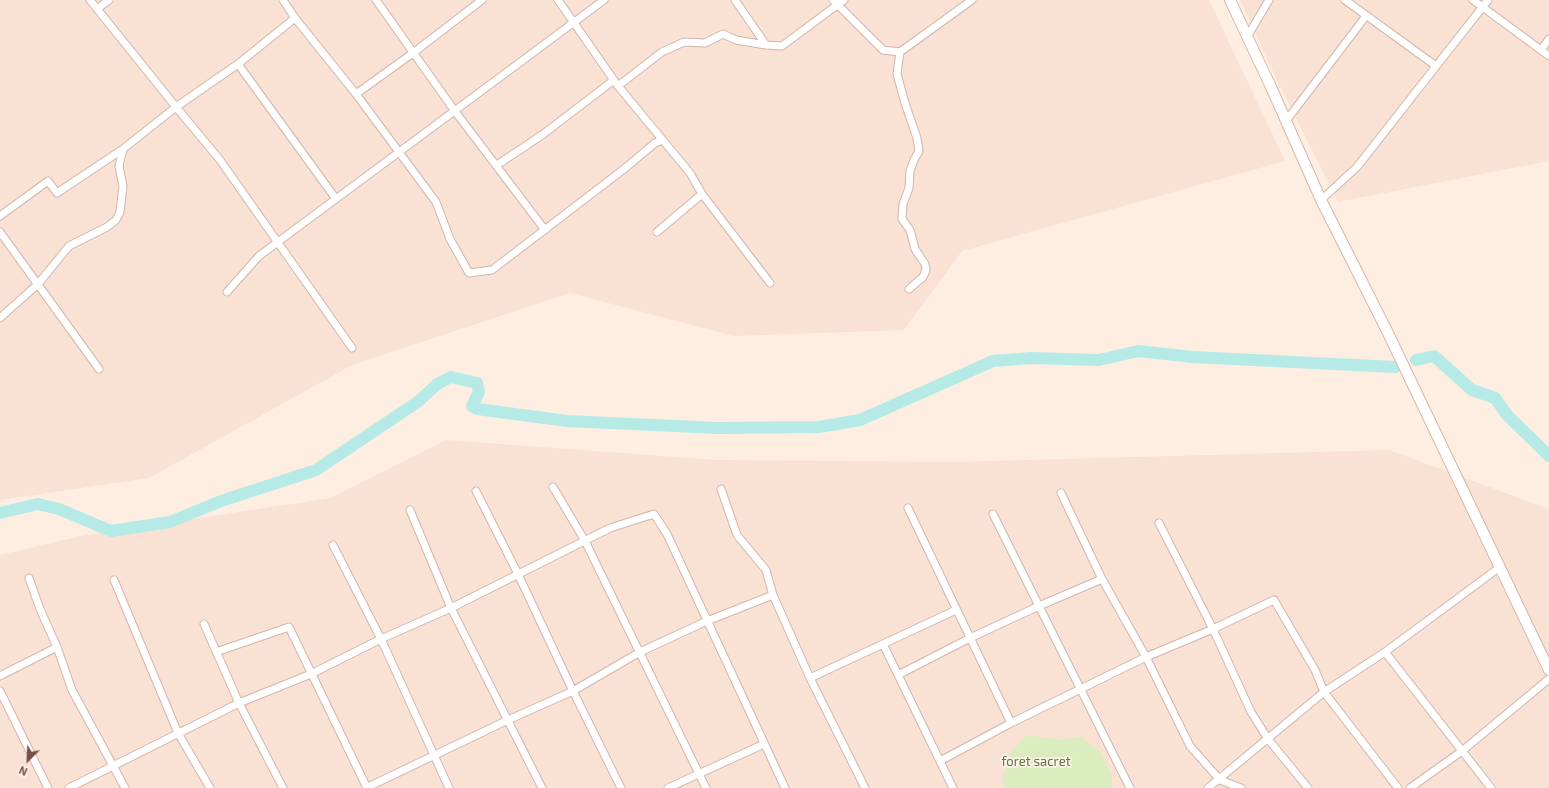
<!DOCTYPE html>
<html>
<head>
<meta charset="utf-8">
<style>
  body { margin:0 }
  #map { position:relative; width:1549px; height:788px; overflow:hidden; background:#feeee2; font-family:"Exo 2",sans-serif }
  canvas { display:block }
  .north { position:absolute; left:8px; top:740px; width:40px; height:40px; -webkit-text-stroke:3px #fff3ea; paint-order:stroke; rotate:204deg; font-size:11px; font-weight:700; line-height:16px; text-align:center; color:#784e46 }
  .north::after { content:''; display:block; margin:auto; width:14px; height:18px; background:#784e46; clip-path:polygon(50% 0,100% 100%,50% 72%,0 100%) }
</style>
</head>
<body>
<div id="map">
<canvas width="1549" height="788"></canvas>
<div class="north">N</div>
</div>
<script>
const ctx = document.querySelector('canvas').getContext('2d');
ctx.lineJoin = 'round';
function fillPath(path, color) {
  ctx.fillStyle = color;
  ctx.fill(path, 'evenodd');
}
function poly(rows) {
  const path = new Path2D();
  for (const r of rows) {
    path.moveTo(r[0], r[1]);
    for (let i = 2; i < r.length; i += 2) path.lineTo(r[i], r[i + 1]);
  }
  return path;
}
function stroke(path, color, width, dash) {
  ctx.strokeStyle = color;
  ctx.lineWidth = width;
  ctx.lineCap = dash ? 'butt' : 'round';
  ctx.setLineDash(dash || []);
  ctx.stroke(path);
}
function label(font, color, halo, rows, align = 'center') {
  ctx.font = font + ' "Exo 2",sans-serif';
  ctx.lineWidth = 3.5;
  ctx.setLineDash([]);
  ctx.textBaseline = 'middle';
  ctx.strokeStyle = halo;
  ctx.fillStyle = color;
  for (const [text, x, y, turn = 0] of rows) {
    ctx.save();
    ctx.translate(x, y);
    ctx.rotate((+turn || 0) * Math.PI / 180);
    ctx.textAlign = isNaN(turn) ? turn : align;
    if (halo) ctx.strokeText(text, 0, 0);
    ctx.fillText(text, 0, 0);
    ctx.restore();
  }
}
fillPath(poly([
  [0,0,1209,0,1285,161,962,251,904,330,734,336,570,293,352,365,149,478,0,500],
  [1240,0,1549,0,1549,161,1338,202,1277,80],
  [446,440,716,460,955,462,1389,450,1549,509,1549,788,0,788,0,555,81,536,331,498]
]), '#f9e1d3');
fillPath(poly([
  [1028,735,1063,740,1080,736,1099,751,1112,774,1112,788,1005,788,1002,780,1012,749]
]), '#dbedbf');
stroke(poly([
  [1416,360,1434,356,1472,390,1495,398,1507,415,1549,456],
  [0,513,38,504,59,509,111,531,170,522,221,501,316,470,419,401,437,384,451,377,477,383,479,392,472,406,477,409,567,421,718,428,819,427,860,420,993,361,1031,358,1099,360,1138,351,1193,357,1395,367]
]), '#b5eae7', 12);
const minor = poly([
  [90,0,176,107,220,160,352,348],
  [283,0,295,18,356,94,436,202,450,239,469,273,492,270,624,169,655,143,662,140],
  [376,0,454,110,545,230],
  [558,0,618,86,690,173,702,194,770,283],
  [735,0,766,45],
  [833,0,883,50,900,52,972,0],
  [1345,0,1436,66],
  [1473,0,1549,56],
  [97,9,109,0],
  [1247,37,1269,0],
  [1541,50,1549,39],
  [900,52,897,74,905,103,917,138,919,151,914,160,910,171,909,188,903,204,902,219,910,230,915,249,925,264,926,270,923,277,909,289],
  [238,64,336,199],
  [618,86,662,52,684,42,705,43,723,34,736,40,766,45,782,46,844,0],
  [356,94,413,53,482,0],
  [1286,121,1366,16],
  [497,165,542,135,614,80],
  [1321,200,1357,167,1488,0],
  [0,216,48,181,57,193,123,149,176,107,238,64,295,18],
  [0,232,99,369],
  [657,232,702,194],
  [227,292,259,256,604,0],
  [0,318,38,284,69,246,107,227,116,220,120,212,123,186,119,166,123,149],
  [553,487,585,541,706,788],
  [721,489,737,535,766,570,773,595,810,678,865,788],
  [476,491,518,574,573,691,621,788],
  [1061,493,1102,579,1146,657,1190,746,1220,780,1241,788],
  [908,508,1011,723],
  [410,510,451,608,542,788],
  [993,514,1130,788],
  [1159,523,1213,629,1251,712,1268,739,1308,788],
  [333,545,381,639,449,788],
  [29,578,40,609,57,647,72,690,125,788],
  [114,580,178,733,210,788],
  [204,624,239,703,283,788],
  [883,644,953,788],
  [216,652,289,627,367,788],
  [1385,652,1491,788],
  [898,675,970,638,1039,606,1102,579],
  [0,676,57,647],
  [810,678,956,610],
  [0,691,48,788],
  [940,761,1011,723,1146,657,1213,629,1274,600,1315,670,1324,692,1398,788],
  [69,788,239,703,311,674,381,639,451,608,610,528,654,514,667,534,785,788],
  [366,788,508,720,573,691,640,652,707,621,773,595],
  [668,788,764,744],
  [1208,788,1324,692,1385,652,1500,567],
  [1410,788,1462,751,1549,679]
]);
const secondary = poly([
  [1230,0,1271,87,1321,200,1388,333,1549,670]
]);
stroke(minor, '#d2b5aa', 9);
stroke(secondary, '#d9b5a9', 12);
stroke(minor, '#fff', 7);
stroke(secondary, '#fff', 10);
label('13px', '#597a3a', '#fff3ea', [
  ["foret sacret",1036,762]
]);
</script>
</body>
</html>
